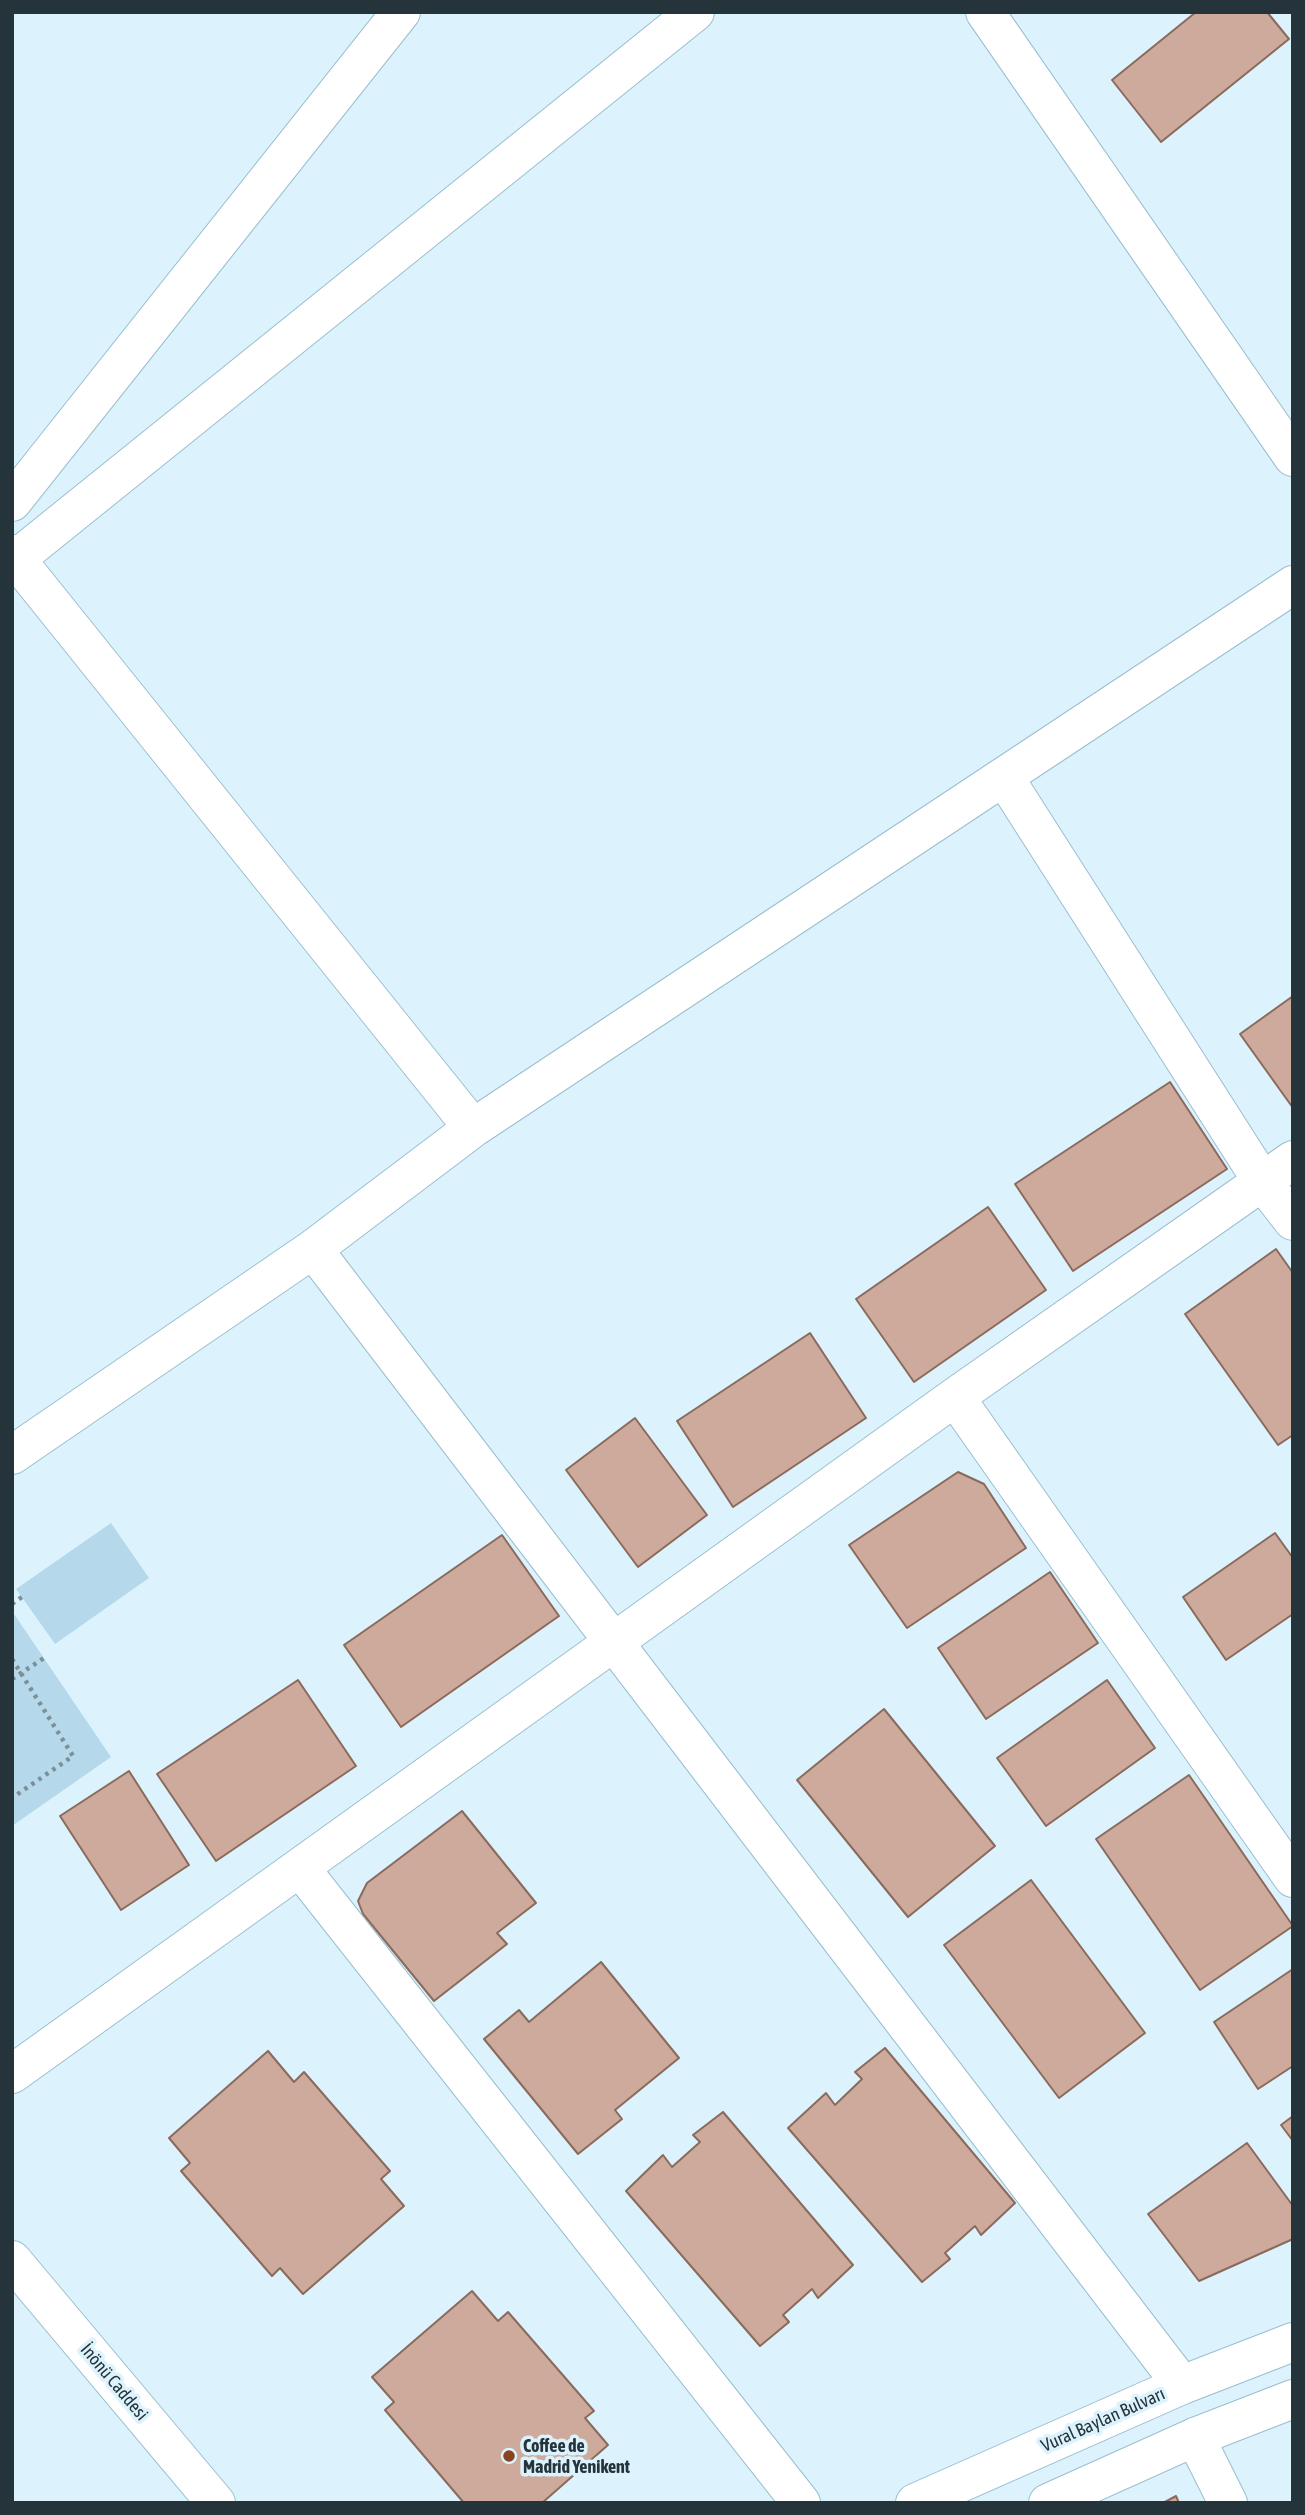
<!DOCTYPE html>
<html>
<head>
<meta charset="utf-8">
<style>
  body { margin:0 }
  #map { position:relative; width:1305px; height:2515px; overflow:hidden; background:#dcf3fd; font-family:"Asap Condensed",sans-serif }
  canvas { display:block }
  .frame { position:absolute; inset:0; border:14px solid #25343a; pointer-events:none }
</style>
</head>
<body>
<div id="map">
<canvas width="1305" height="2515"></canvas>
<div class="frame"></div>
</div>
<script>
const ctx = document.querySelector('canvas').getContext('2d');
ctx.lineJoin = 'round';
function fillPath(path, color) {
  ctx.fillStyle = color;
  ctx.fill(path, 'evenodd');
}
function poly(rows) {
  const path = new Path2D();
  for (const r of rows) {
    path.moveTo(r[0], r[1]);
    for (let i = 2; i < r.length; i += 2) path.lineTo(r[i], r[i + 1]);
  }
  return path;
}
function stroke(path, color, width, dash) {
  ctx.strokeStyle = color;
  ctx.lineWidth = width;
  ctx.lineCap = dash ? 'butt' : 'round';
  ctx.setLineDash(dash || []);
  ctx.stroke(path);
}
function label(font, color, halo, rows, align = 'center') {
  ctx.font = font + ' "Asap Condensed",sans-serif';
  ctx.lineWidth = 7;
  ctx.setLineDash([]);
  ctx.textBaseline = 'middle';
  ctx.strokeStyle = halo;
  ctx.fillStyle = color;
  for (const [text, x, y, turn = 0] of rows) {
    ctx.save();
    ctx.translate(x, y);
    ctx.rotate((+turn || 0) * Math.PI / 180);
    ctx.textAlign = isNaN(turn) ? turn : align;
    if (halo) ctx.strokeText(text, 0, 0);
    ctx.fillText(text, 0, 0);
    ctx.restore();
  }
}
fillPath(poly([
  [111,1523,149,1578,55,1644,16,1589],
  [12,1611,111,1757,12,1826]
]), '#b5d9eb');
const building = poly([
  [1196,12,1267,12,1289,39,1161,142,1112,80,1196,12],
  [1293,996,1293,1108,1240,1034,1293,996],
  [1170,1082,1227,1169,1073,1271,1015,1184,1170,1082],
  [988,1207,1046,1290,914,1382,856,1299,988,1207],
  [1276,1249,1293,1273,1293,1435,1278,1445,1185,1314,1276,1249],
  [810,1333,866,1418,733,1507,677,1421,810,1333],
  [635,1418,707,1515,638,1567,566,1470,635,1418],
  [958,1472,984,1484,1026,1548,907,1628,849,1545,958,1472],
  [1275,1533,1293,1558,1293,1614,1226,1660,1183,1597,1275,1533],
  [502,1535,559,1616,401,1727,344,1645,502,1535],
  [1050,1572,1098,1643,986,1719,938,1648,1050,1572],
  [298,1680,356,1766,216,1861,157,1774,298,1680],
  [1107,1680,1155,1748,1046,1826,997,1758,1107,1680],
  [884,1709,995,1846,908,1917,797,1780,884,1709],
  [129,1771,189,1865,121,1910,60,1816,129,1771],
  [1189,1775,1293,1926,1200,1990,1096,1839,1189,1775],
  [462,1811,536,1903,497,1933,507,1944,434,2001,363,1914,358,1901,367,1883,462,1811],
  [1031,1880,1145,2033,1059,2098,944,1945,1031,1880],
  [601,1962,679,2058,615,2110,622,2119,578,2154,484,2039,519,2010,529,2022,601,1962],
  [1293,1969,1293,2066,1258,2089,1214,2022,1293,1969],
  [885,2048,1015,2203,981,2235,975,2226,945,2253,950,2259,922,2282,788,2128,826,2093,835,2105,862,2079,855,2072,885,2048],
  [268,2051,294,2082,304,2072,390,2171,381,2179,404,2206,303,2294,280,2268,272,2276,181,2171,190,2163,169,2138,268,2051],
  [723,2112,853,2265,818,2298,812,2289,783,2315,789,2322,760,2346,626,2191,663,2155,672,2167,700,2142,693,2135,723,2112],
  [1293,2116,1293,2141,1281,2125,1293,2116],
  [1247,2143,1293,2206,1293,2239,1199,2281,1148,2214,1247,2143],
  [472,2291,498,2321,508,2312,594,2411,585,2418,608,2445,542,2503,464,2503,385,2410,394,2402,372,2377,472,2291],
  [1176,2496,1179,2503,1163,2503,1176,2496]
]);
fillPath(building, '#cdaa9b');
stroke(building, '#8a6a5d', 2);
const minor = poly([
  [985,12,1293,457],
  [12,502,401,12],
  [12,554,473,1128],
  [16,559,695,12],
  [1004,777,1262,1181,1293,1221],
  [313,1249,1182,2385],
  [955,1397,1293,1878],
  [12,1455,313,1249,473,1128,1293,585],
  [300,1868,801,2503],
  [12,2074,955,1397,1293,1160],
  [1195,2437,1228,2503]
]);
const major = poly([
  [12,2260,216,2503],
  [915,2503,1182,2385,1293,2342],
  [1048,2503,1195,2437,1293,2399]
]);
stroke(minor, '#9abecf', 40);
stroke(major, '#9abecf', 40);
stroke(poly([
  [12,1604,22,1597],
  [12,1659,73,1756,12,1798],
  [12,1679,44,1658]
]), '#7d8f97', 4.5, [3.5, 5]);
stroke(minor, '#fff', 38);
stroke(major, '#fff', 38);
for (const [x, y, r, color] of [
  [509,2456,7,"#8a4320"]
]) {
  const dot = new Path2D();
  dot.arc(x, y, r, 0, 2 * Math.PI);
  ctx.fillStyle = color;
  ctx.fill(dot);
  stroke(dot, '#dcf3fd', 2.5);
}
label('18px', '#25343a', '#dcf3fd', [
  ["İnönü Caddesi",114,2382,50],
  ["Vural Baylan Bulvarı",1103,2420,-24]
]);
label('bold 18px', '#25343a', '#dcf3fd', [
  ["Coffee de",523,2446],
  ["Madrid Yenikent",523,2467]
], 'left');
</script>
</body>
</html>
